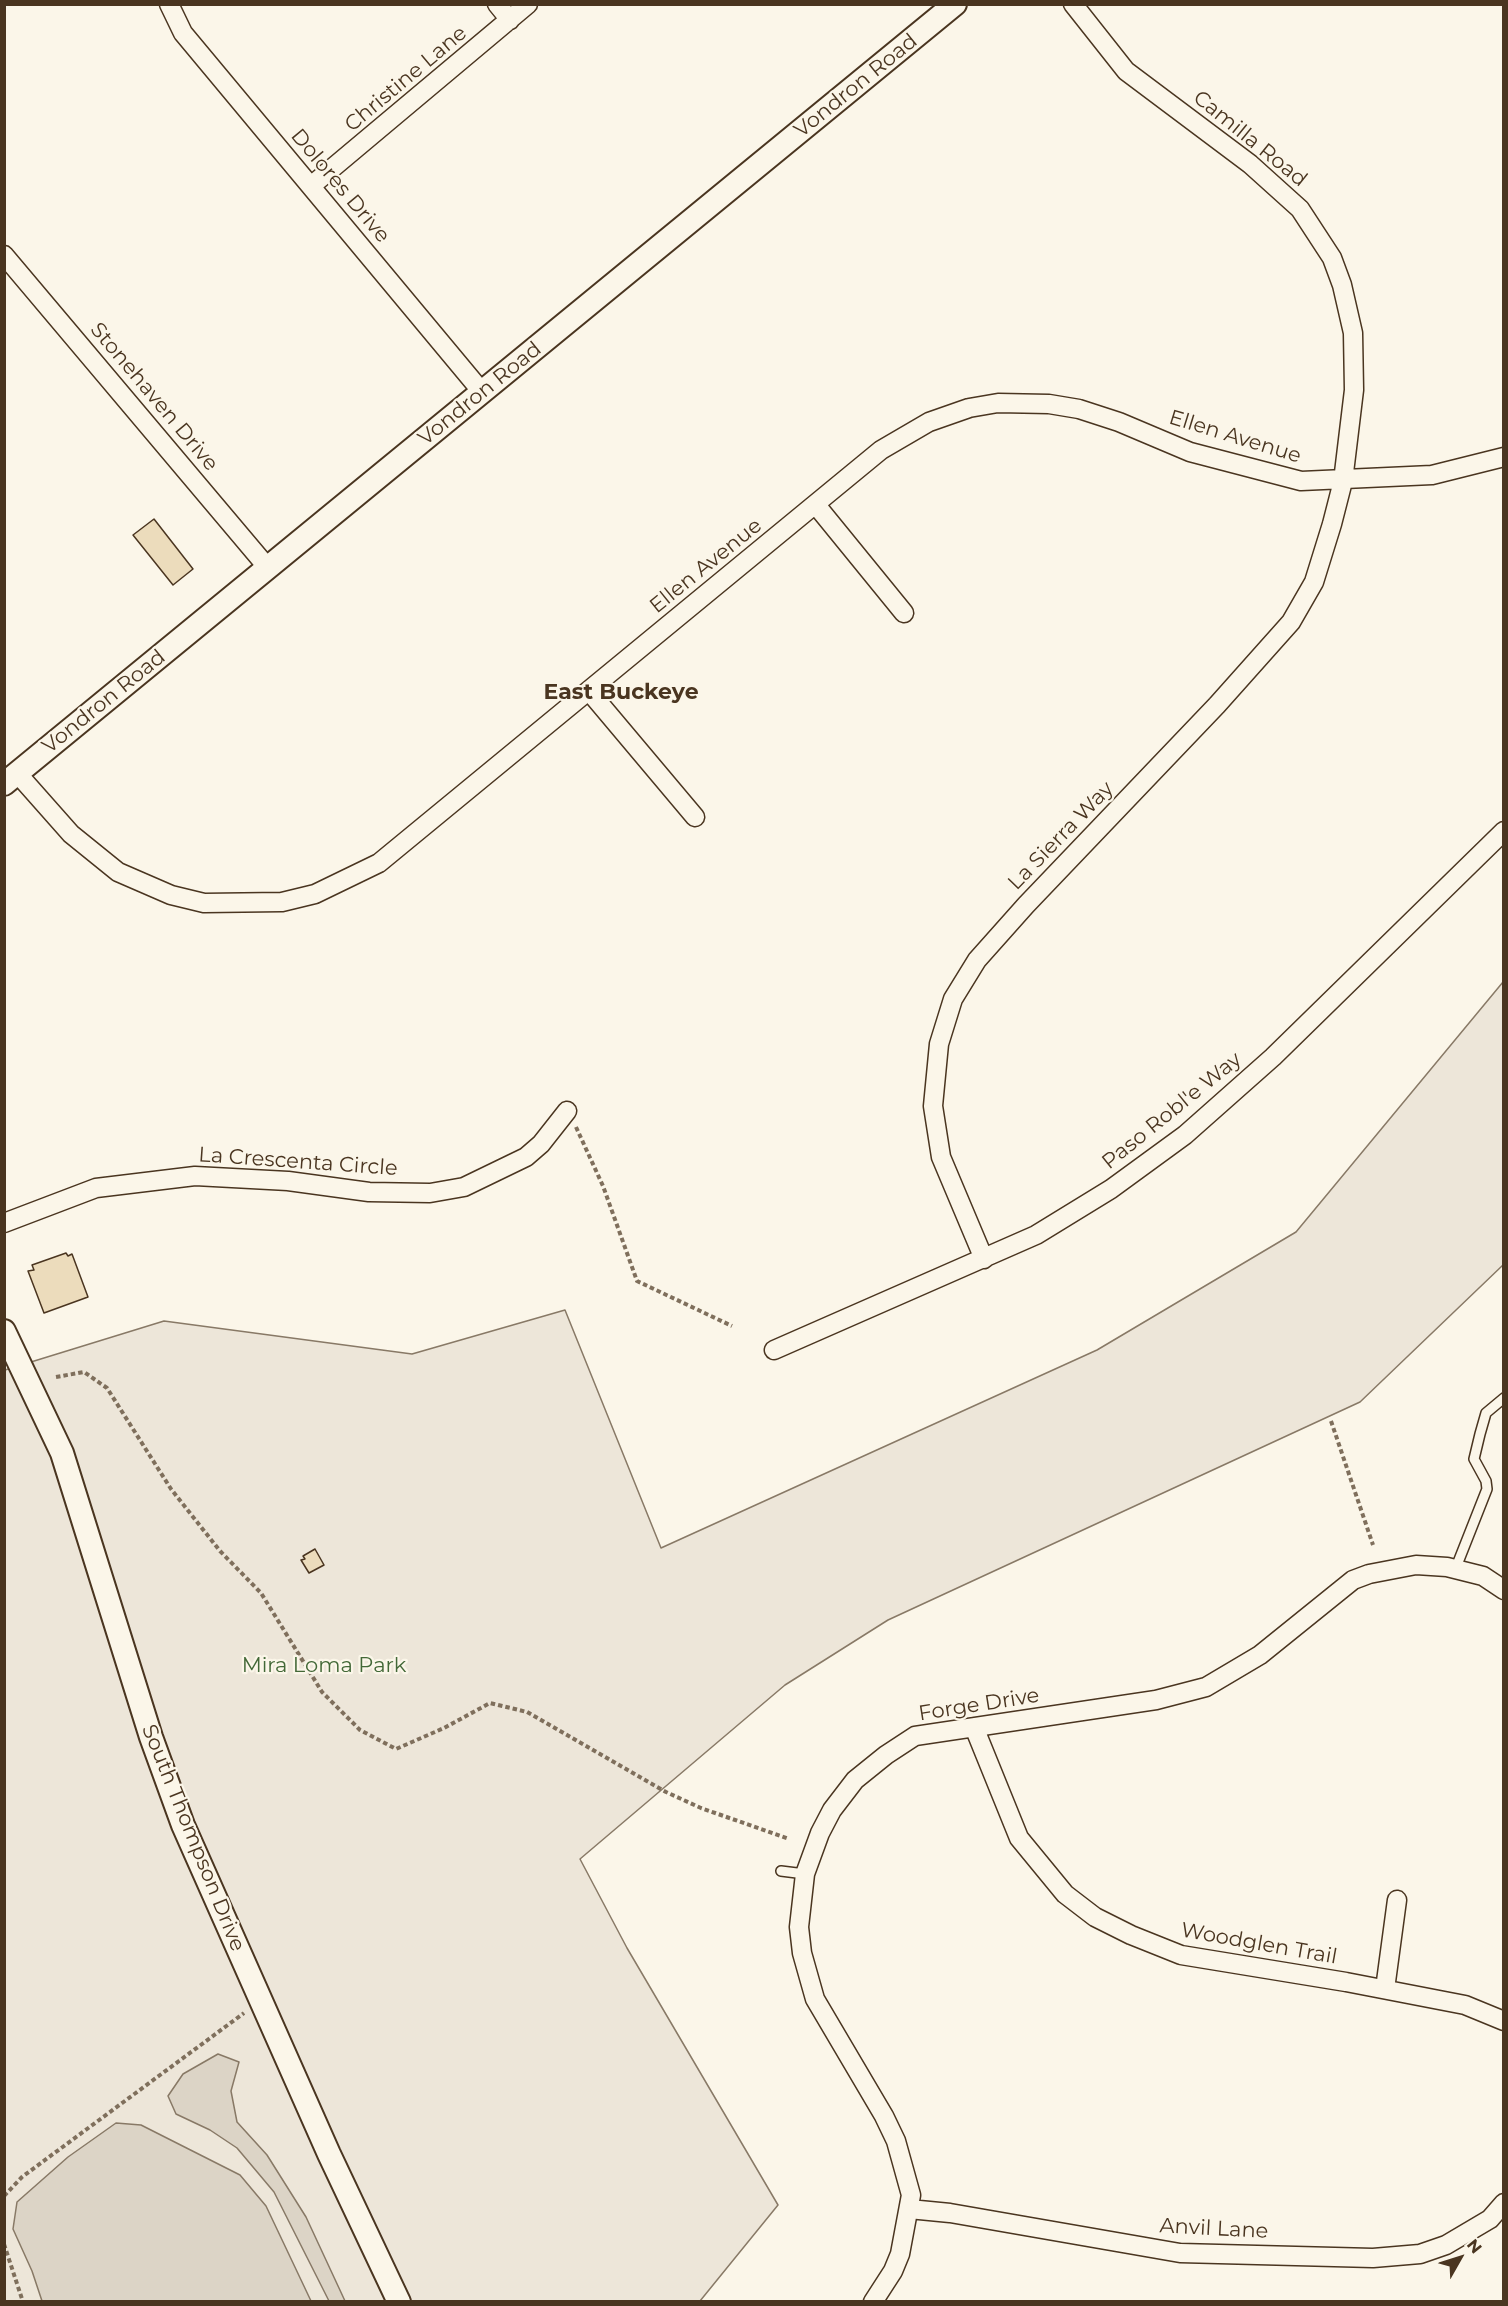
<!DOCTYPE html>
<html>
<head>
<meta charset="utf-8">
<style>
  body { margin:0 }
  #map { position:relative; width:1508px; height:2306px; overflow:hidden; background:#fbf6e9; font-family:Montserrat,sans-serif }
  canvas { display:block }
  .frame { position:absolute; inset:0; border:6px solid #4a3520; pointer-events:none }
  .north { position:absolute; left:1430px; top:2228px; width:60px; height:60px; -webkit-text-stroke:4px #fbf6e9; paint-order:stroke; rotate:51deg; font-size:16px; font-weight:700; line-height:24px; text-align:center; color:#4a3520 }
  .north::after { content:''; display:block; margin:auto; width:21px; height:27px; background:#4a3520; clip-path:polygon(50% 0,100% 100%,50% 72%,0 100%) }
</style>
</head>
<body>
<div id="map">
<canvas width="1508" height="2306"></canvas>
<div class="frame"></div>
<div class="north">N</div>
</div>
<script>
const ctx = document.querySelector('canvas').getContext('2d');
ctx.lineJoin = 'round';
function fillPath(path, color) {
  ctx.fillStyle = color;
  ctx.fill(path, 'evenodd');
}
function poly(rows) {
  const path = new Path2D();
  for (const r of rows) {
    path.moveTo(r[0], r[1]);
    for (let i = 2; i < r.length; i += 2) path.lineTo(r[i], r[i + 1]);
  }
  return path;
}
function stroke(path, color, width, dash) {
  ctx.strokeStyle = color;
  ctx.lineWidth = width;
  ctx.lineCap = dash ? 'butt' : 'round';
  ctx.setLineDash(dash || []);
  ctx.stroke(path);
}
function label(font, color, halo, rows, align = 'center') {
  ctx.font = font + ' Montserrat,sans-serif';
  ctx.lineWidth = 4.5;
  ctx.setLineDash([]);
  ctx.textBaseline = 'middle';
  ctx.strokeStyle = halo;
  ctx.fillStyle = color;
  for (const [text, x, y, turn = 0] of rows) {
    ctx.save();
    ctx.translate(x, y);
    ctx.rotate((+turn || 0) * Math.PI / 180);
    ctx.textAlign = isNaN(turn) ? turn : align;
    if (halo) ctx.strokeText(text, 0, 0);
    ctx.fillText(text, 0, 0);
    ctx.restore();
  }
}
const green = poly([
  [1503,982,1503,1265,1360,1402,888,1620,785,1685,580,1859,627,1948,778,2205,700,2301,5,2302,5,1370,164,1321,412,1354,565,1310,661,1548,1097,1350,1296,1232,1503,982]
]);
fillPath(green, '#ede6d9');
stroke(green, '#887966', 1.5);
const water = poly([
  [218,2054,239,2062,231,2091,237,2122,267,2155,306,2217,345,2301,329,2301,274,2192,237,2148,210,2130,176,2114,168,2096,183,2074,218,2054],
  [116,2123,141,2125,240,2175,266,2206,311,2301,42,2301,32,2271,13,2229,17,2202,68,2157,116,2123]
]);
fillPath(water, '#dcd4c6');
stroke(water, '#887966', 1.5);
const building = poly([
  [154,519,193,569,173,585,133,535,154,519],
  [66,1253,68,1256,72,1254,88,1297,44,1313,28,1271,34,1270,32,1265,66,1253],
  [315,1549,324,1565,309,1573,301,1560,305,1559,303,1556,315,1549]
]);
fillPath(building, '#ecdcbc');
stroke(building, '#4a3520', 1.5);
const service = poly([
  [1455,1570,1487,1489,1486,1481,1474,1459,1480,1434,1486,1413,1504,1398],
  [781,1871,805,1874]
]);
const minor = poly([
  [169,4,183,33,482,392],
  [497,4,510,20],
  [311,186,528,4],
  [4,255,268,568],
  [816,505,904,613],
  [589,691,695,817],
  [17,773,71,834,118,872,171,895,204,903,282,902,315,894,379,863,881,450,929,422,969,408,998,403,1049,404,1079,409,1119,422,1190,452,1301,481,1432,475,1504,457],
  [4,1223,96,1188,195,1176,288,1181,369,1192,430,1193,464,1187,526,1157,541,1144,567,1111],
  [984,1259,941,1157,933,1106,939,1044,953,999,977,960,1026,905,1217,705,1291,622,1314,582,1332,524,1343,481,1354,390,1353,333,1342,285,1332,258,1300,209,1250,164,1126,71,1073,4],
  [774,1350,1036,1235,1111,1189,1185,1135,1273,1057,1504,831],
  [974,1727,1019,1838,1065,1894,1095,1917,1131,1935,1181,1955,1346,1982,1465,2005,1504,2021],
  [1385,1989,1397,1900],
  [909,2209,950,2213,1180,2253,1373,2258,1420,2254,1446,2245,1490,2219,1504,2203],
  [873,2302,893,2271,900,2254,911,2195,896,2141,884,2116,815,1999,802,1953,799,1927,805,1874,820,1833,832,1810,855,1780,886,1755,915,1736,1156,1700,1206,1687,1260,1655,1353,1580,1369,1574,1416,1565,1447,1567,1483,1576,1504,1590]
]);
const tertiary = poly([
  [4,784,955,4],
  [4,1331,62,1453,151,1737,183,1825,329,2154,399,2302]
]);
stroke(service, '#4a3520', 12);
stroke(minor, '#4a3520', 21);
stroke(tertiary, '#4a3520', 26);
stroke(poly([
  [576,1127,603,1186,637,1281,732,1326],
  [56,1377,84,1372,107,1388,171,1489,220,1551,261,1593,322,1692,360,1730,396,1749,444,1728,490,1703,527,1712,666,1792,701,1808,789,1839],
  [1331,1421,1373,1545],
  [4,2196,22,2177,244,2013],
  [4,2244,23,2302]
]), '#7f6f5c', 4, [4.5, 3]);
stroke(service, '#fbf6e9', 9);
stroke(minor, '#fbf6e9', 18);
stroke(tertiary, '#fbf6e9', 22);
label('21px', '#4a3520', '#fbf6e9', [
  ["Christine Lane",406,79,-40],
  ["Vondron Road",856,86,-39],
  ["Camilla Road",1250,139,39],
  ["Dolores Drive",340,186,50],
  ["Vondron Road",480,394,-39],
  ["Stonehaven Drive",154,397,50],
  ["Ellen Avenue",1235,437,17],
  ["Ellen Avenue",706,566,-39],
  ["Vondron Road",104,702,-39],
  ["La Sierra Way",1061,836,-46],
  ["Paso Robl'e Way",1172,1111,-39],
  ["La Crescenta Circle",298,1162,4],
  ["Forge Drive",979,1705,-9],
  ["South Thompson Drive",193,1838,68],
  ["Woodglen Trail",1259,1944,10],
  ["Anvil Lane",1214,2229,3]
]);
label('21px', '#436837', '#fbf6e9', [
  ["Mira Loma Park",324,1666]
]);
label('bold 22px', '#4a3520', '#fbf6e9', [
  ["East Buckeye",621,693]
]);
</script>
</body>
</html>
